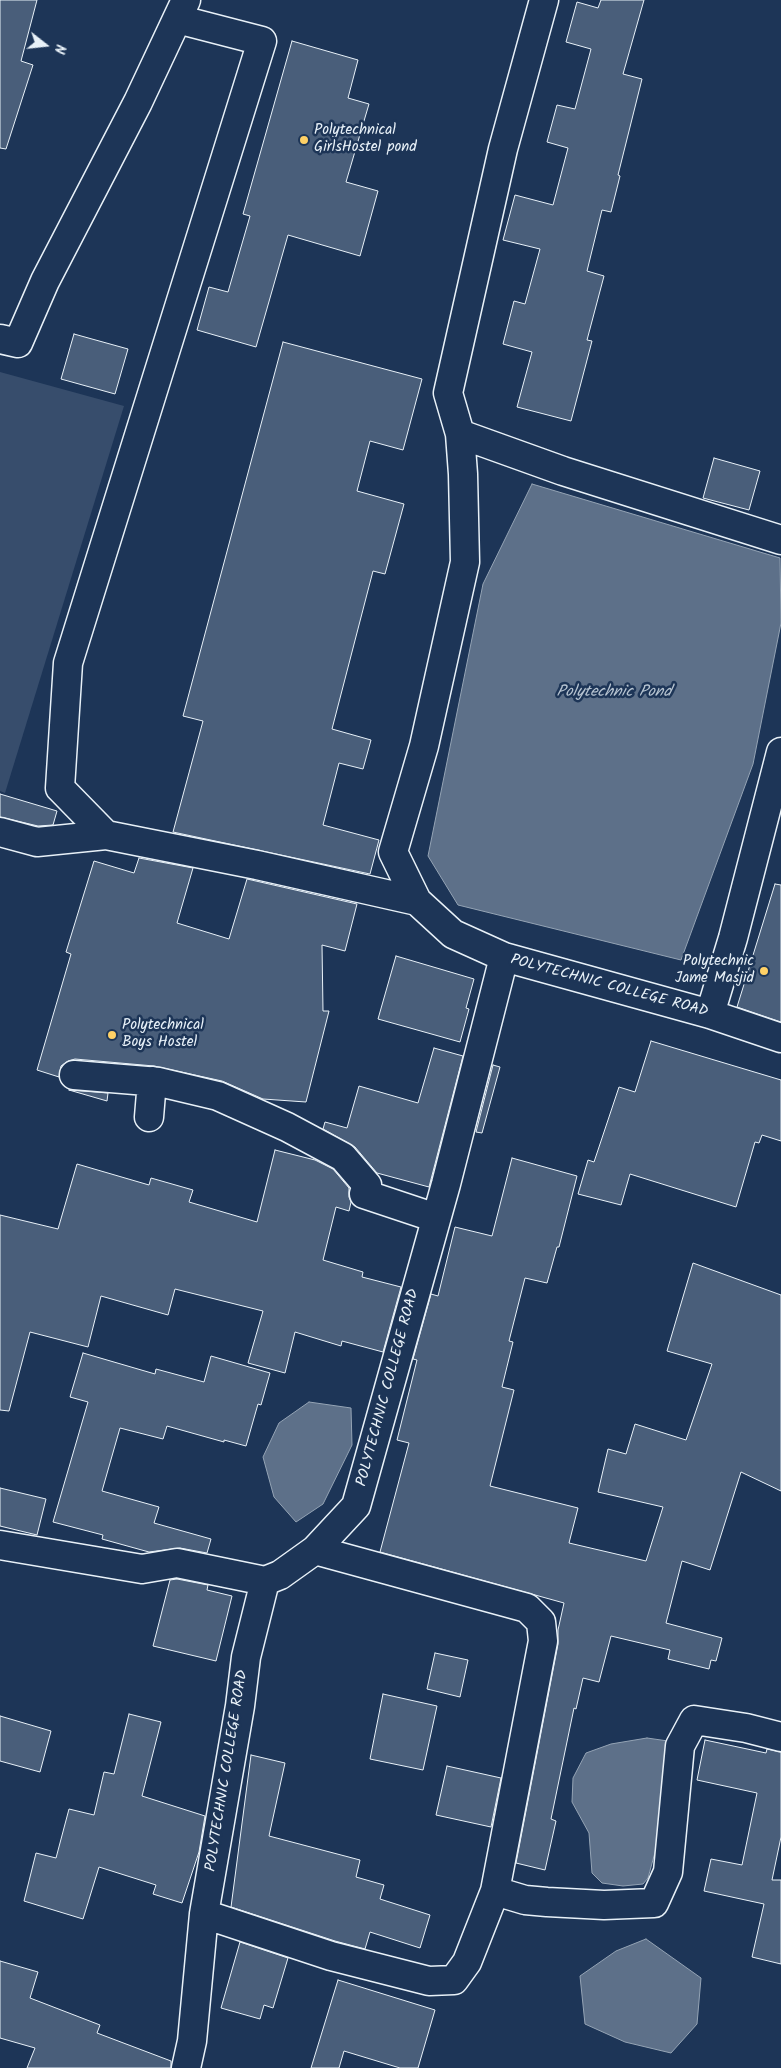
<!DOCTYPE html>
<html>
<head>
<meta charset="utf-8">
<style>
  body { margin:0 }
  #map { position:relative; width:781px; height:2068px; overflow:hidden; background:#1d3557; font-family:Kalam,sans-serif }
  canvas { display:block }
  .north { position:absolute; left:20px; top:20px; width:50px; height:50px; -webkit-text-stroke:4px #1d3557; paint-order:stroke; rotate:106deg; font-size:14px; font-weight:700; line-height:20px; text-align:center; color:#e8f1f8 }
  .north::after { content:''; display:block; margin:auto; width:18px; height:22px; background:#e8f1f8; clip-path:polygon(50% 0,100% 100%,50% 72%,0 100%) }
</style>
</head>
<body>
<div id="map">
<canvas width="781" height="2068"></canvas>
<div class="north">N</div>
</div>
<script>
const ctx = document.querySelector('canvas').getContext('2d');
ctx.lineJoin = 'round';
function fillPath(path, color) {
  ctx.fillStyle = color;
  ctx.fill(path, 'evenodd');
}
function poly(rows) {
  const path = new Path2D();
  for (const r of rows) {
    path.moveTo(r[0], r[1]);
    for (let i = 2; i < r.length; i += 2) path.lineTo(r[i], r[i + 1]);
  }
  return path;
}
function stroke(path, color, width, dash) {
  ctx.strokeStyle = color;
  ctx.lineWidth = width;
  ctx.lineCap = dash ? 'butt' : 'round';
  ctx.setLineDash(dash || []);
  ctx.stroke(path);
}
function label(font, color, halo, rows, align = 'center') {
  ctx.font = font + ' Kalam,sans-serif';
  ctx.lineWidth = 5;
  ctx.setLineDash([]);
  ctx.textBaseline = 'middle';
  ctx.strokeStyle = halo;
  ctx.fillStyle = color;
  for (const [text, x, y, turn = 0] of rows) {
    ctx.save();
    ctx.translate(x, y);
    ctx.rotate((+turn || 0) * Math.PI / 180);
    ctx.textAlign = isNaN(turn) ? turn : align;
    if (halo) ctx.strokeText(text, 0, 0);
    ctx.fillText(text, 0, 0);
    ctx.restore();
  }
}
fillPath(poly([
  [0,372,124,406,5,793,0,791]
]), '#374d6c');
const water = poly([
  [532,484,780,558,781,623,753,764,681,960,458,905,428,856,483,584,532,484],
  [309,1402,351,1408,352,1445,323,1504,296,1522,274,1497,263,1457,279,1423,309,1402],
  [647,1738,668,1741,657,1845,648,1878,643,1884,623,1886,602,1883,592,1873,589,1833,572,1802,573,1778,586,1753,611,1744,647,1738],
  [646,1939,701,1978,697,2024,671,2053,625,2042,585,2024,580,1976,616,1951,646,1939]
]);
fillPath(water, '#5d7089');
stroke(water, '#95a4b5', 1);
const building = poly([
  [0,0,37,0,21,61,33,65,6,149,0,148,0,0],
  [601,0,644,0,623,74,642,79,618,175,620,176,611,212,602,210,587,271,604,276,587,340,592,341,571,421,517,407,532,352,503,344,514,301,525,304,540,249,503,240,515,195,553,205,568,148,547,142,557,105,575,109,591,49,566,42,577,2,598,8,601,0],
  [292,41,358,60,348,98,369,104,346,182,378,191,360,256,288,235,256,347,197,330,209,287,228,292,250,216,243,214,292,41],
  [74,334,128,349,115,394,61,379,74,334],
  [283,342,422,379,403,450,370,441,357,491,404,504,385,574,373,571,332,729,371,740,363,769,339,763,323,825,379,840,370,874,173,832,203,721,183,716,283,342],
  [714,458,760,471,749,510,703,498,714,458],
  [0,794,57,811,53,825,38,826,0,817,0,794],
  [139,858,193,868,177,923,229,939,247,879,357,904,345,951,322,945,323,1011,329,1011,306,1102,263,1099,222,1081,154,1066,75,1059,68,1061,61,1066,59,1077,37,1070,71,954,66,952,94,861,134,873,139,858],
  [775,884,781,885,781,1022,737,1007,775,884],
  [396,956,474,979,466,1008,469,1009,460,1042,378,1019,396,956],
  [651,1041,781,1080,781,1141,762,1135,759,1143,755,1142,736,1207,630,1174,621,1205,578,1194,588,1160,594,1162,619,1087,635,1092,651,1041],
  [434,1048,463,1056,429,1187,377,1173,355,1147,323,1129,325,1122,347,1128,359,1086,418,1103,434,1048],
  [493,1065,500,1067,482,1133,476,1132,493,1065],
  [69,1090,108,1093,107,1101,69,1090],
  [275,1150,315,1160,333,1169,349,1188,349,1197,351,1202,349,1211,336,1207,323,1260,363,1272,362,1277,401,1287,383,1352,342,1341,341,1346,295,1332,285,1373,248,1363,263,1311,175,1289,168,1315,101,1296,88,1347,30,1332,9,1411,0,1410,0,1215,58,1229,77,1164,149,1185,151,1178,193,1190,189,1202,257,1222,275,1150],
  [512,1158,577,1176,559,1247,557,1247,547,1283,525,1278,509,1341,513,1342,502,1387,514,1390,490,1486,578,1508,569,1543,646,1561,663,1507,598,1492,608,1449,626,1454,635,1424,686,1440,712,1364,667,1351,693,1263,781,1295,781,1491,741,1472,710,1570,682,1561,666,1623,722,1638,716,1661,711,1660,709,1669,668,1659,670,1650,611,1636,599,1682,583,1678,576,1709,574,1708,551,1819,556,1821,545,1870,516,1863,558,1644,558,1630,564,1603,380,1552,409,1443,397,1440,417,1360,413,1359,431,1294,438,1296,455,1227,492,1236,512,1158],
  [83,1353,155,1374,156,1369,204,1382,211,1356,270,1373,261,1405,258,1404,246,1446,224,1440,224,1442,167,1426,163,1439,120,1428,102,1491,159,1507,154,1523,211,1539,207,1553,180,1548,149,1552,102,1539,103,1535,53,1522,88,1402,70,1397,83,1353],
  [0,1488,46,1499,37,1535,0,1526,0,1488],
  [177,1579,208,1585,207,1590,232,1596,216,1661,153,1646,170,1580,177,1579],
  [435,1653,468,1660,460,1697,427,1689,435,1653],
  [383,1694,437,1706,423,1770,370,1759,383,1694],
  [129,1714,161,1722,142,1796,205,1816,199,1852,182,1903,153,1894,156,1885,99,1867,83,1919,24,1901,36,1853,56,1858,69,1809,94,1815,104,1772,114,1774,129,1714],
  [0,1716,51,1731,40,1772,0,1761,0,1716],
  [705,1740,766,1753,767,1749,781,1752,781,1837,772,1880,781,1880,781,1964,752,1957,764,1904,704,1891,711,1859,742,1865,757,1793,697,1780,705,1740],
  [251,1755,285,1763,269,1836,360,1860,356,1877,384,1885,380,1899,430,1915,420,1948,370,1932,365,1949,335,1941,231,1907,251,1755],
  [447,1766,501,1778,491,1827,436,1815,447,1766],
  [240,1942,288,1958,273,2008,264,2005,260,2019,221,2008,240,1942],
  [0,1961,38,1972,30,1998,100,2025,97,2033,171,2061,171,2068,27,2068,35,2048,0,2038,0,1961],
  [338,1980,435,2010,418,2068,400,2068,344,2051,339,2068,311,2068,338,1980]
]);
fillPath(building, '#495e7a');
stroke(building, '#e8f1f8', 1);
const street = poly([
  [0,339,18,343,45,281,138,102,186,0],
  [460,434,563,471,781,540],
  [0,832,37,842,106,835,257,865,417,901,453,934,504,957,710,1014,781,1038],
  [106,835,60,788,68,663,262,41,177,19],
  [417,901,393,852,424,746,465,562,463,474,460,434,448,393,503,149,544,0],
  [710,1014,733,938,781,752],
  [74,1075,159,1082,218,1096,287,1127,343,1157,367,1185,364,1194,436,1218],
  [149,1117,152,1081],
  [0,1545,142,1569,177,1563,265,1581],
  [315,1550,527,1608,541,1622,543,1641,495,1891,525,1900,547,1902,604,1905,654,1903,668,1872,680,1746,694,1720,746,1728,781,1737],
  [204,1914,331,1956,429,1981,454,1980,467,1962,495,1891],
  [186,2068,192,2041,204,1914,240,1706,246,1657,265,1581,280,1575,315,1550,356,1506,446,1184,504,957]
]);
stroke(street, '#e8f1f8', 31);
stroke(street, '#1d3557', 28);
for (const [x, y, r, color] of [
  [304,140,5,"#ffd166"],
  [764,971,5,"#ffd166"],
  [112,1035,5,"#ffd166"]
]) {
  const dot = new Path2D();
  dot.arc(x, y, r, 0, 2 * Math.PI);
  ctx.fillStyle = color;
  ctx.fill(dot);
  stroke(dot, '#1d3557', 2);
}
label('15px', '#e8f1f8', '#1d3557', [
  ["Polytechnical",314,131],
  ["GirlsHostel pond",314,148],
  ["Polytechnic",754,962,"right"],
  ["Jame Masjid",754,979,"right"],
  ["Polytechnical",122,1026],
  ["Boys Hostel",122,1043]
], 'left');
label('15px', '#e8f1f8', '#1d3557', [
  ["POLYTECHNIC COLLEGE ROAD",609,987,15],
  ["POLYTECHNIC COLLEGE ROAD",389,1388,-75],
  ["POLYTECHNIC COLLEGE ROAD",228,1771,-81]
]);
label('italic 16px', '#b7c4d1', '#1d3557', [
  ["Polytechnic Pond",614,693]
]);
</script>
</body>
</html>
